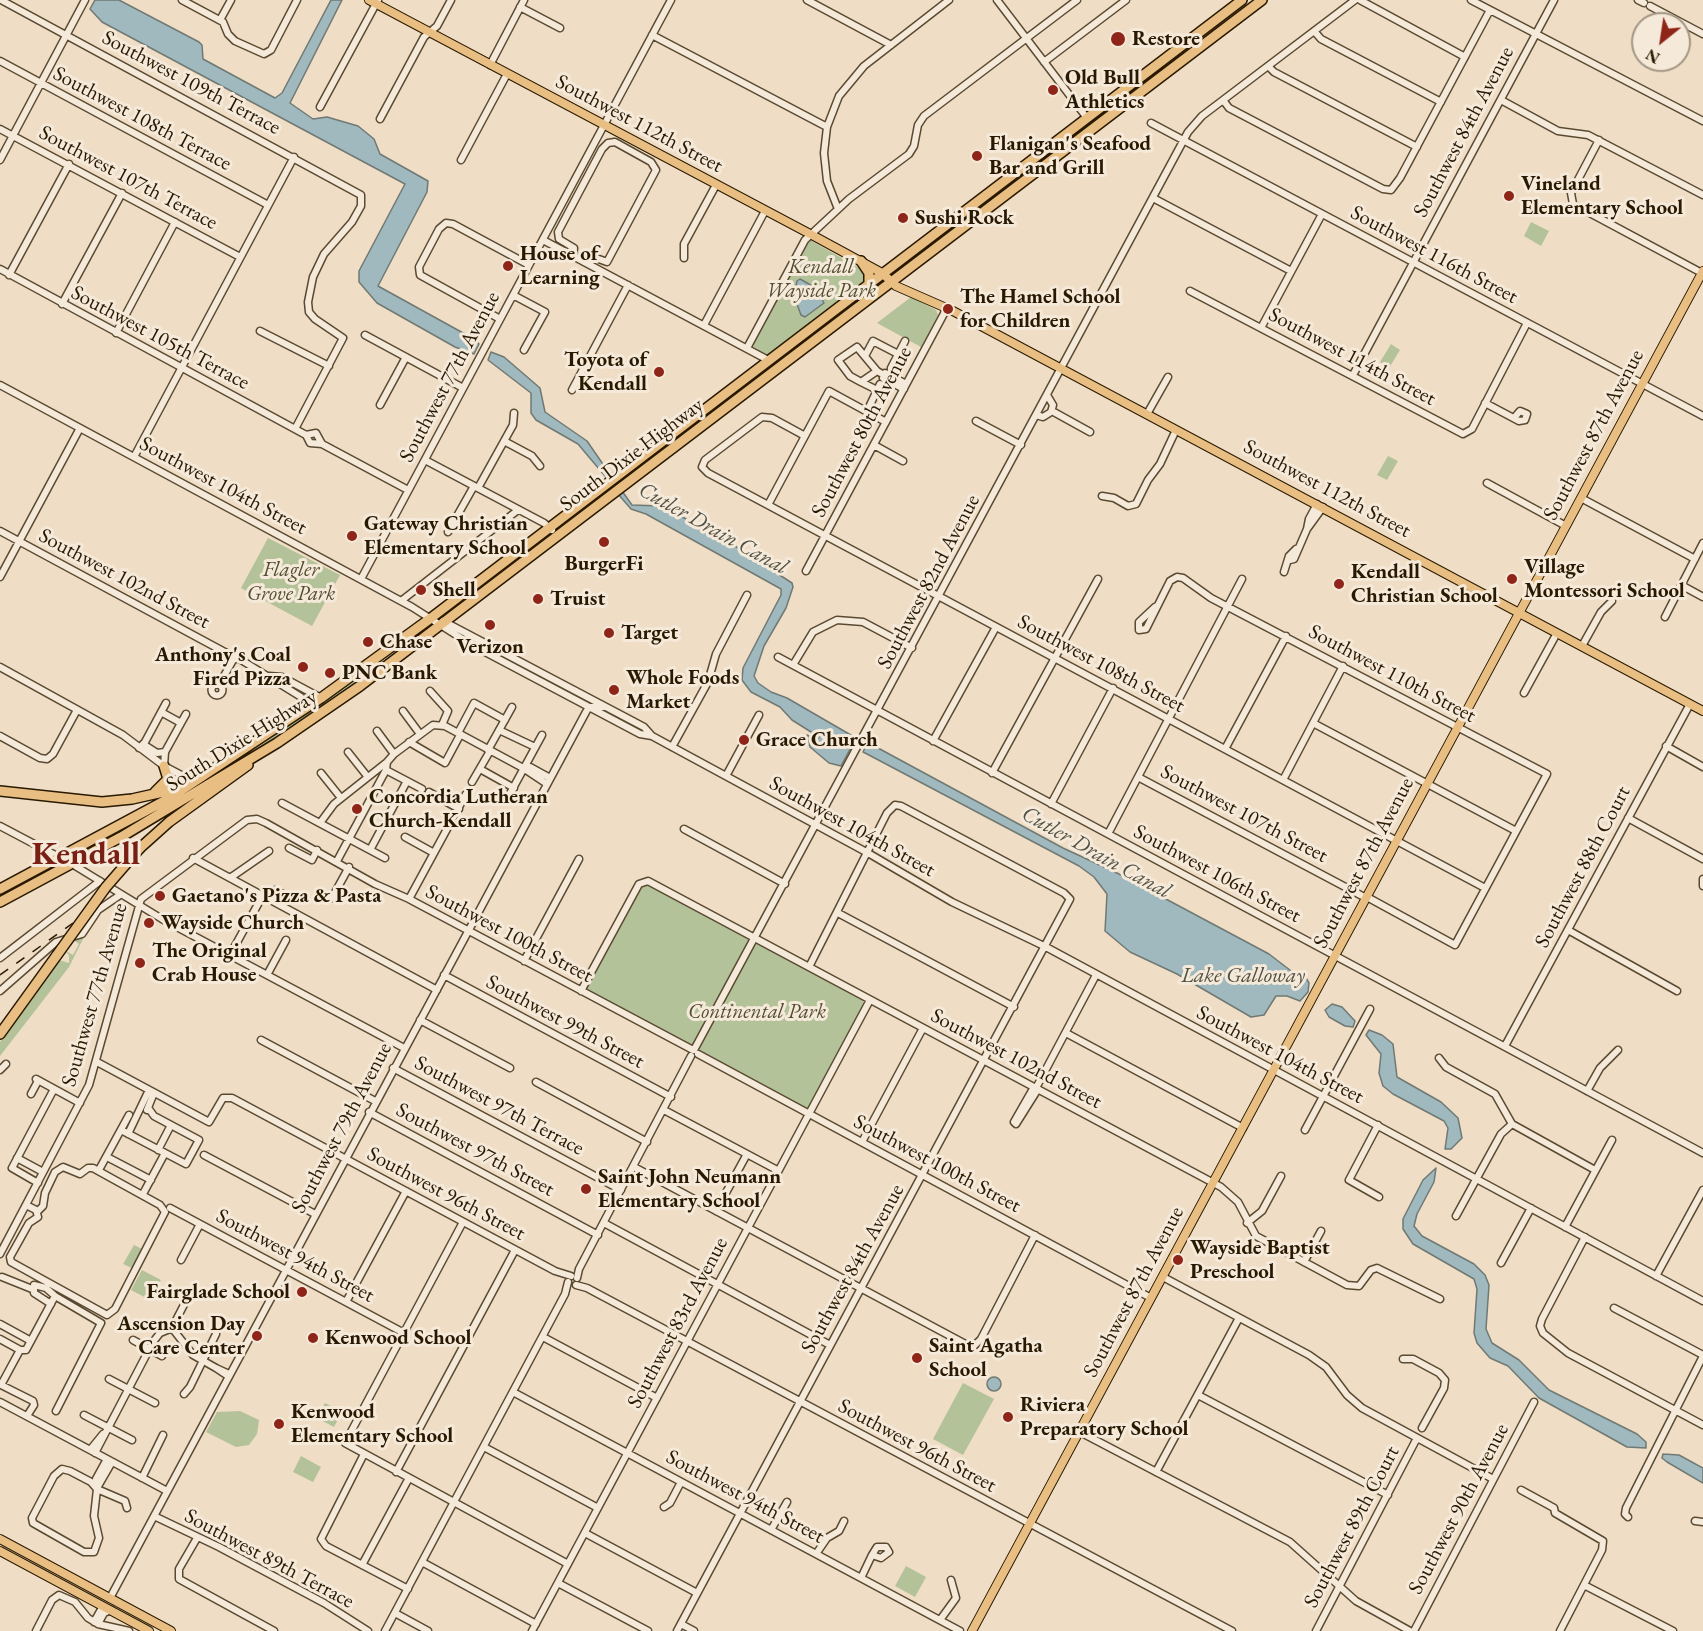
<!DOCTYPE html>
<html>
<head>
<meta charset="utf-8">
<style>
  body { margin:0 }
  #map { position:relative; width:1703px; height:1631px; overflow:hidden; background:#efddc5; font-family:"EB Garamond",serif }
  canvas { display:block }
  .north { position:absolute; left:1631px; top:12px; width:60px; height:60px; box-sizing:border-box; background:#f5e9d9; border:2px solid #a39683; border-radius:50%; rotate:210deg; font-size:16px; font-weight:700; line-height:24px; text-align:center; color:#291901 }
  .north::after { content:''; display:block; margin:auto; width:21px; height:27px; background:#8f2418; clip-path:polygon(50% 0,100% 100%,50% 72%,0 100%) }
</style>
</head>
<body>
<div id="map">
<canvas width="1703" height="1631"></canvas>
<div class="north">N</div>
</div>
<script>
const ctx = document.querySelector('canvas').getContext('2d');
ctx.lineJoin = 'round';
function fillPath(path, color) {
  ctx.fillStyle = color;
  ctx.fill(path, 'evenodd');
}
function poly(rows) {
  const path = new Path2D();
  for (const r of rows) {
    if (r.length === 3) {
      path.moveTo(r[0] + r[2], r[1]);
      path.arc(r[0], r[1], r[2], 0, 2 * Math.PI);
      continue;
    }
    path.moveTo(r[0], r[1]);
    for (let i = 2; i < r.length; i += 2) path.lineTo(r[i], r[i + 1]);
  }
  return path;
}
function stroke(path, color, width, dash) {
  ctx.strokeStyle = color;
  ctx.lineWidth = width;
  ctx.lineCap = dash ? 'butt' : 'round';
  ctx.setLineDash(dash || []);
  ctx.stroke(path);
}
function label(font, color, halo, rows, align = 'center') {
  ctx.font = font + ' "EB Garamond",serif';
  ctx.lineWidth = 6;
  ctx.setLineDash([]);
  ctx.textBaseline = 'middle';
  ctx.strokeStyle = halo;
  ctx.fillStyle = color;
  for (const [text, x, y, turn = 0] of rows) {
    ctx.save();
    ctx.translate(x, y);
    ctx.rotate((+turn || 0) * Math.PI / 180);
    ctx.textAlign = isNaN(turn) ? turn : align;
    if (halo) ctx.strokeText(text, 0, 0);
    ctx.fillText(text, 0, 0);
    ctx.restore();
  }
}
fillPath(poly([
  [1531,222,1549,231,1541,246,1524,236],
  [810,240,863,270,865,280,767,355,752,346],
  [911,297,936,310,938,315,921,347,877,323],
  [1391,344,1400,350,1389,368,1380,362],
  [1388,456,1398,461,1387,480,1377,475],
  [268,538,340,575,312,626,241,588],
  [386,656,373,671,287,731,177,800,91,848,250,753],
  [649,884,863,999,864,1007,810,1107,804,1109,587,990,587,986,638,889],
  [90,925,69,967,0,1056,0,1042,59,960,69,963,69,955,64,950,73,955,79,944,75,941,84,935],
  [134,1245,144,1250,134,1269,123,1264],
  [142,1270,161,1280,150,1300,131,1290],
  [963,1383,994,1399,963,1455,933,1439],
  [325,1403,342,1412,334,1427,317,1418],
  [240,1411,259,1420,257,1434,249,1445,236,1447,206,1432,217,1412],
  [301,1456,321,1467,313,1482,293,1472],
  [906,1566,926,1577,915,1597,895,1586]
]), '#b3c299');
const water = poly([
  [95,0,119,0,199,42,202,45,203,59,275,98,282,93,331,0,342,0,290,103,313,119,327,117,358,126,374,139,380,154,428,181,427,192,378,286,474,339,479,344,474,354,455,347,377,303,359,282,359,271,405,184,102,22,90,9,95,0],
  [800,279,816,288,824,303,805,317,801,315,794,296,797,281,800,279],
  [491,352,504,357,540,388,545,412,587,441,609,473,605,476,578,444,536,420,531,413,531,393,488,360,491,352],
  [622,491,632,505,661,506,721,537,792,583,793,587,786,608,764,646,754,676,758,683,771,692,787,698,856,738,841,766,829,763,810,747,807,735,817,740,819,737,792,720,780,707,751,692,742,680,743,668,781,595,781,589,646,514,631,509,618,494,622,491],
  [867,744,878,748,1063,848,1119,874,1269,954,1299,977,1306,978,1309,983,1308,992,1300,1001,1287,996,1276,996,1264,1015,1251,1017,1177,974,1130,952,1105,931,1107,894,1094,877,1079,866,867,754,863,752,867,744],
  [1332,1004,1342,1007,1355,1021,1353,1027,1345,1026,1329,1017,1325,1010,1332,1004],
  [1369,1030,1382,1035,1393,1044,1397,1077,1441,1102,1458,1118,1462,1138,1451,1149,1445,1149,1448,1128,1444,1121,1393,1094,1383,1086,1379,1073,1381,1054,1366,1035,1369,1030],
  [1436,1168,1434,1182,1417,1214,1414,1226,1422,1236,1474,1264,1485,1275,1489,1285,1486,1329,1492,1343,1519,1360,1549,1390,1637,1434,1646,1442,1646,1448,1627,1447,1539,1398,1508,1366,1490,1358,1477,1343,1474,1333,1477,1289,1474,1279,1413,1244,1403,1229,1403,1219,1423,1180,1436,1168],
  [994,1384,7],
  [1663,1454,1679,1455,1703,1468,1703,1483,1667,1462,1662,1458,1663,1454]
]);
fillPath(water, '#9fb9bf');
stroke(water, '#707973', 1.5);
const minor = poly([
  [1,0,361,195,361,206,352,222,324,254,313,277,308,302,309,312,315,319,343,338,295,429],
  [182,0,223,22,228,34,235,41,264,54,271,50,297,0],
  [807,0,891,45],
  [997,0,1087,118],
  [1360,0,1465,57],
  [1471,0,1703,121],
  [1638,0,1644,3],
  [1650,6,1703,34],
  [520,7,560,28],
  [220,20,231,0],
  [1314,31,1321,39,1441,102],
  [652,35,827,127],
  [0,61,268,205],
  [1044,62,1126,0],
  [490,65,524,0],
  [1268,66,1274,72,1417,147],
  [1223,100,1229,108,1383,189,1391,190,1400,178,1490,10],
  [1501,100,1558,131,1588,135,1703,195],
  [320,107,378,0],
  [380,119,424,37,437,26,451,0],
  [1151,123,1703,416],
  [0,129,240,257],
  [1599,140,1571,193,1573,204,1702,273],
  [0,160,85,0],
  [461,160,507,74],
  [1153,198,1291,271],
  [838,209,827,181,824,153,827,127,839,96,864,66,949,0],
  [543,240,768,360],
  [573,256,574,248,559,239,558,232,602,149,608,143,615,142,651,162,656,170,607,262,585,254,578,258],
  [684,258,684,244,716,185],
  [0,269,306,435,310,443,322,444,408,490],
  [9,275,69,164],
  [1190,291,1463,434,1472,429,1527,323],
  [513,295,545,312,524,350],
  [62,304,122,193],
  [500,319,420,275,419,267,439,229,446,223,453,224,529,265],
  [704,325,765,211],
  [1261,328,1322,214],
  [260,331,329,366],
  [116,333,175,222],
  [365,335,463,388],
  [747,348,805,240,849,199,909,154,914,146,918,125,924,116,1077,0],
  [865,356,873,341,898,354],
  [891,368,905,341],
  [877,371,861,382,850,376,838,360,857,347,877,371,884,375],
  [1353,375,1554,0],
  [861,382,877,390],
  [0,385,412,607,472,645,640,734,652,736,868,853,952,902,1046,947,1703,1301],
  [904,389,883,378,885,373,906,384],
  [572,390,628,285],
  [1485,403,1519,421,1525,420,1527,414,1520,411,1514,418],
  [380,405,406,357],
  [870,405,880,384],
  [1052,411,1090,432],
  [1147,414,1168,377],
  [1036,415,1043,417,1051,412,1053,405,1047,395],
  [976,421,1021,445],
  [306,435,316,433,322,444],
  [805,436,772,418,762,417,705,460,702,467,708,473,1485,888],
  [504,441,532,456,540,466],
  [874,445,903,461],
  [134,457,294,157],
  [425,460,544,523,552,530],
  [1487,483,1566,526],
  [478,488,513,425,514,413],
  [1102,496,1114,498,1128,506,1136,504,1148,480,1160,464,1176,430],
  [1581,498,1695,559],
  [768,505,829,391,886,422],
  [1307,529,1309,519,1317,504],
  [0,531,232,656],
  [448,532,474,486],
  [1290,560,1294,559,1307,529,1323,507],
  [806,571,947,308],
  [1284,572,1289,556,1296,549],
  [0,577,80,428],
  [361,579,671,0],
  [1681,585,1703,597],
  [401,601,518,510],
  [1155,607,1139,622,1139,630,1146,629,1170,581,1177,577,1183,578,1211,598,1547,774,1455,945,1367,897],
  [1665,617,1703,543],
  [443,621,644,727,652,736],
  [1582,646,1601,612,1612,601],
  [778,657,1703,1153],
  [238,658,233,660,232,656,236,654,238,658,301,697,304,702,304,710],
  [793,665,813,632,837,620,863,622,912,648],
  [0,667,123,735,164,766,185,777,196,779],
  [269,676,282,677,321,698],
  [217,690,5.5],
  [219,685,233,660],
  [430,691,448,711,442,725],
  [1524,693,1557,633],
  [403,711,420,734],
  [161,712,181,723],
  [1313,723,1516,831],
  [499,730,535,747],
  [377,731,394,754],
  [458,733,474,703,505,720],
  [0,736,40,758,47,759,53,754,77,710],
  [933,741,996,627],
  [409,742,445,763,460,735],
  [143,744,157,753,165,752],
  [1666,746,1703,767],
  [672,747,708,682,716,654,747,595],
  [139,748,145,742,166,703],
  [1225,749,1286,636],
  [488,750,512,707],
  [348,752,367,776],
  [164,766,165,752,186,714],
  [523,768,530,767,550,778],
  [480,769,514,788],
  [386,770,422,789],
  [321,773,341,798],
  [992,773,1098,579],
  [726,776,759,715],
  [1138,777,1366,898],
  [1283,780,1343,666],
  [472,782,490,751],
  [429,792,459,809],
  [506,801,542,735],
  [282,803,385,858],
  [1051,804,1113,688],
  [1628,818,1703,859],
  [320,823,334,804,387,762],
  [0,826,72,864,162,919,404,1048],
  [684,829,785,884],
  [1108,834,1242,579],
  [405,837,434,853],
  [289,848,312,860,317,850],
  [370,850,407,781],
  [193,858,437,990],
  [337,861,386,770,387,762,394,754,433,725,445,726,523,768,547,784],
  [230,878,269,851],
  [1703,879,1703,886],
  [332,898,349,867],
  [270,899,275,890,294,900],
  [409,899,466,794],
  [838,913,1014,1007],
  [1568,930,1677,991],
  [230,955,263,895],
  [0,958,100,881],
  [524,961,579,859],
  [267,975,286,940],
  [444,975,671,1097],
  [0,991,56,942,82,934,98,910,120,895],
  [581,991,639,884,648,881,1221,1187,1238,1202,1256,1236,1347,1285,1359,1286,1371,1270,1377,1268,1440,1299],
  [420,1020,510,1068],
  [1066,1033,1243,1128],
  [261,1040,375,1101],
  [1505,1046,1690,704],
  [694,1050,1188,132,1202,116,1355,0],
  [698,1054,1151,1298],
  [1439,1058,1446,1067,1495,1094,1512,1124,1595,1170],
  [97,1062,209,1122,223,1098,232,1098,555,1271,571,1276],
  [393,1068,621,1190],
  [0,1070,6,1064],
  [36,1079,80,1103],
  [536,1082,647,1142],
  [1034,1087,1014,1122,1016,1124,1038,1089],
  [1036,1088,1096,975],
  [1587,1091,1600,1068,1618,1050],
  [31,1094,38,1081],
  [147,1110,154,1093],
  [664,1110,777,1170],
  [369,1112,598,1235],
  [1378,1125,1349,1180,1379,1197],
  [121,1130,186,1164,199,1140,154,1116,149,1109],
  [1305,1130,1370,1009],
  [128,1134,149,1090],
  [862,1142,923,1028],
  [158,1150,171,1125],
  [204,1155,315,1214],
  [107,1157,151,1180],
  [17,1158,43,1172],
  [634,1167,969,1346,974,1346,981,1339,1035,1235],
  [100,1168,129,1115],
  [38,1183,12,1168,54,1089],
  [144,1192,165,1153],
  [26,1205,36,1210,38,1217,29,1223,10,1257,11,1262,107,1315,115,1309,165,1212,160,1205,93,1168,88,1168,80,1174,63,1167,55,1172,45,1193,43,1206,37,1212],
  [170,1208,404,1333],
  [716,1211,747,1154],
  [1456,1216,1501,1134,1512,1124],
  [463,1222,345,1443,568,1564],
  [604,1223,830,1345],
  [1247,1223,1262,1211,1281,1176],
  [1565,1227,1612,1140],
  [1585,1237,1542,1319,1540,1326,1543,1333,1568,1353,1703,1425],
  [0,1254,89,1085,141,899,247,820,257,819,266,823,375,884,409,899,693,1050],
  [181,1260,200,1224],
  [1304,1262,1321,1231],
  [1501,1263,1531,1208],
  [1656,1276,1703,1190],
  [2,1277,32,1289],
  [1163,1277,1309,1355,1326,1367,1347,1395,1362,1408,1493,1479],
  [577,1278,579,1269,691,1056],
  [576,1285,587,1288,1232,1631],
  [346,1302,406,1191],
  [51,1304,34,1293,34,1285,46,1288,55,1296],
  [1614,1308,1703,1355],
  [0,1324,31,1341],
  [172,1328,193,1355,216,1368],
  [543,1337,657,1398],
  [0,1339,20,1350],
  [133,1340,162,1356],
  [1403,1359,1413,1359,1439,1373,1445,1380,1444,1388,1422,1428],
  [228,1376,216,1368,229,1374],
  [109,1379,155,1403],
  [513,1392,960,1631],
  [184,1394,190,1387,216,1334],
  [1198,1395,1388,1495],
  [0,1402,167,1491],
  [84,1415,132,1440],
  [27,1416,34,1405,33,1401,1,1385,20,1350,26,1350,55,1296,101,1323,56,1411],
  [1080,1432,1290,1542,1356,1601,1410,1631],
  [484,1447,598,1508],
  [90,1450,103,1434],
  [95,1453,153,1342,160,1333,172,1328,190,1293],
  [364,1454,321,1539,326,1546,408,1589],
  [107,1459,96,1479,97,1489,94,1516,99,1538,94,1552,84,1552,33,1523,32,1518,54,1476,62,1469,70,1471,91,1482,97,1489,125,1501,127,1508],
  [396,1472,515,1250],
  [1156,1472,1239,1318],
  [142,1478,163,1435],
  [97,1488,112,1462],
  [1521,1490,1554,1508,1555,1513,1603,1541,1602,1550,1560,1631],
  [664,1507,670,1503,681,1482],
  [154,1516,219,1547,324,1603,368,1631],
  [1628,1517,1625,1514,1626,1508,1703,1356],
  [1695,1521,1703,1522],
  [771,1530,787,1502],
  [585,1533,697,1593],
  [197,1538,179,1569,179,1579,274,1631],
  [816,1554,827,1538,839,1531,844,1521],
  [422,1562,536,1624],
  [362,1565,409,1478],
  [861,1578,872,1555,877,1547,886,1547,889,1552,881,1558,872,1555],
  [558,1583,648,1631],
  [1584,1585,1673,1631],
  [110,1598,586,712,589,707,606,707],
  [395,1613,428,1631],
  [940,1620,956,1598,951,1580],
  [94,1622,103,1606],
  [98,1624,104,1613,111,1610],
  [681,1624,694,1631],
  [36,1631,52,1600,59,1595,75,1602,88,1618,98,1624,129,1631],
  [385,1631,565,1294,568,1282],
  [532,1631,870,1000],
  [677,1631,1070,899,1064,893,901,806,895,805,887,813,809,967],
  [1316,1631,1417,1438],
  [1414,1631,1534,1402]
]);
const major = poly([
  [369,0,812,235,882,273,896,286,953,311,1703,711],
  [0,1539,171,1631],
  [0,1551,149,1631],
  [972,1631,1703,271]
]);
const highway = poly([
  [861,261,869,273,869,283],
  [0,791,102,802,132,799,181,788],
  [155,792,168,779,164,766],
  [140,848,169,822,248,765],
  [0,889,168,799,321,698,431,618,1242,0],
  [0,902,121,837,277,743,360,686,1262,0],
  [0,1034,57,955]
]);
stroke(minor, '#5a4a32', 9);
stroke(major, '#291901', 10);
stroke(highway, '#291901', 12);
stroke(minor, '#f5e9d9', 6);
stroke(major, '#e8be82', 8);
stroke(highway, '#e8be82', 9);
stroke(poly([
  [0,975,73,923]
]), '#291901', 1.5, [10, 10]);
const highwayBridge = poly([
  [57,955,106,887,140,848]
]);
stroke(highwayBridge, '#291901', 12, []);
stroke(highwayBridge, '#e8be82', 9);
for (const [x, y, r, color] of [
  [1118,39,8,"#8f2418"],
  [1053,90,6,"#8f2418"],
  [977,156,6,"#8f2418"],
  [1509,196,6,"#8f2418"],
  [903,218,6,"#8f2418"],
  [508,266,6,"#8f2418"],
  [948,309,6,"#8f2418"],
  [659,372,6,"#8f2418"],
  [352,536,6,"#8f2418"],
  [604,542,6,"#8f2418"],
  [1512,579,6,"#8f2418"],
  [1339,584,6,"#8f2418"],
  [421,590,6,"#8f2418"],
  [538,599,6,"#8f2418"],
  [490,625,6,"#8f2418"],
  [609,633,6,"#8f2418"],
  [368,642,6,"#8f2418"],
  [303,667,6,"#8f2418"],
  [330,673,6,"#8f2418"],
  [614,690,6,"#8f2418"],
  [744,740,6,"#8f2418"],
  [357,809,6,"#8f2418"],
  [160,896,6,"#8f2418"],
  [149,923,6,"#8f2418"],
  [140,963,6,"#8f2418"],
  [586,1189,6,"#8f2418"],
  [1178,1260,6,"#8f2418"],
  [302,1292,6,"#8f2418"],
  [257,1336,6,"#8f2418"],
  [313,1338,6,"#8f2418"],
  [917,1358,6,"#8f2418"],
  [1008,1417,6,"#8f2418"],
  [279,1424,6,"#8f2418"]
]) {
  const dot = new Path2D();
  dot.arc(x, y, r, 0, 2 * Math.PI);
  ctx.fillStyle = color;
  ctx.fill(dot);
  stroke(dot, '#f5e9d9', 2);
}
label('bold 21px', '#291901', '#f5e9d9', [
  ["Restore",1132,39],
  ["Old Bull",1065,78],
  ["Athletics",1065,102],
  ["Flanigan's Seafood",989,144],
  ["Bar and Grill",989,168],
  ["Vineland",1521,184],
  ["Elementary School",1521,208],
  ["Sushi Rock",915,218],
  ["House of",520,254],
  ["Learning",520,278],
  ["The Hamel School",960,297],
  ["for Children",960,321],
  ["Toyota of",647,360,"right"],
  ["Kendall",647,384,"right"],
  ["Gateway Christian",364,524],
  ["Elementary School",364,548],
  ["BurgerFi",604,564,"center"],
  ["Village",1524,567],
  ["Montessori School",1524,591],
  ["Kendall",1351,572],
  ["Christian School",1351,596],
  ["Shell",433,590],
  ["Truist",550,599],
  ["Target",621,633],
  ["Chase",380,642],
  ["Verizon",490,647,"center"],
  ["Anthony's Coal",291,655,"right"],
  ["Fired Pizza",291,679,"right"],
  ["PNC Bank",342,673],
  ["Whole Foods",626,678],
  ["Market",626,702],
  ["Grace Church",756,740],
  ["Concordia Lutheran",369,797],
  ["Church-Kendall",369,821],
  ["Gaetano's Pizza & Pasta",172,896],
  ["Wayside Church",161,923],
  ["The Original",152,951],
  ["Crab House",152,975],
  ["Saint John Neumann",598,1177],
  ["Elementary School",598,1201],
  ["Wayside Baptist",1190,1248],
  ["Preschool",1190,1272],
  ["Fairglade School",290,1292,"right"],
  ["Ascension Day",245,1324,"right"],
  ["Care Center",245,1348,"right"],
  ["Kenwood School",325,1338],
  ["Saint Agatha",929,1346],
  ["School",929,1370],
  ["Riviera",1020,1405],
  ["Preparatory School",1020,1429],
  ["Kenwood",291,1412],
  ["Elementary School",291,1436]
], 'left');
label('21px', '#291901', '#f5e9d9', [
  ["Southwest 109th Terrace",191,83,28],
  ["Southwest 108th Terrace",142,119,28],
  ["Southwest 112th Street",639,124,28],
  ["Southwest 84th Avenue",1464,132,-62],
  ["Southwest 107th Terrace",128,178,28],
  ["Southwest 116th Street",1434,255,28],
  ["Southwest 105th Terrace",160,338,28],
  ["Southwest 114th Street",1352,357,28],
  ["Southwest 77th Avenue",450,377,-62],
  ["Southwest 80th Avenue",862,432,-62],
  ["Southwest 87th Avenue",1594,435,-62],
  ["South Dixie Highway",632,455,-37],
  ["Southwest 104th Street",223,486,28],
  ["Southwest 112th Street",1327,489,28],
  ["Southwest 102nd Street",124,579,28],
  ["Southwest 82nd Avenue",929,582,-62],
  ["Southwest 108th Street",1101,664,28],
  ["Southwest 110th Street",1392,674,28],
  ["South Dixie Highway",242,741,-32],
  ["Southwest 107th Street",1244,814,28],
  ["Southwest 104th Street",852,827,29],
  ["Southwest 87th Avenue",1364,863,-62],
  ["Southwest 88th Court",1583,867,-62],
  ["Southwest 106th Street",1217,874,28],
  ["Southwest 100th Street",509,934,28],
  ["Southwest 77th Avenue",95,995,-74],
  ["Southwest 99th Street",565,1022,28],
  ["Southwest 104th Street",1280,1055,28],
  ["Southwest 102nd Street",1016,1059,28],
  ["Southwest 97th Terrace",499,1106,28],
  ["Southwest 79th Avenue",342,1128,-62],
  ["Southwest 97th Street",475,1150,28],
  ["Southwest 100th Street",937,1164,28],
  ["Southwest 96th Street",446,1194,28],
  ["Southwest 94th Street",295,1256,28],
  ["Southwest 84th Avenue",853,1269,-61],
  ["Southwest 87th Avenue",1134,1292,-62],
  ["Southwest 83rd Avenue",678,1323,-62],
  ["Southwest 96th Street",917,1446,28],
  ["Southwest 94th Street",745,1497,28],
  ["Southwest 90th Avenue",1459,1509,-62],
  ["Southwest 89th Court",1352,1527,-62],
  ["Southwest 89th Terrace",269,1559,28]
]);
label('italic 21px', '#524c2f', '#f5e9d9', [
  ["Kendall",821,267],
  ["Wayside Park",821,291],
  ["Flagler",291,570],
  ["Grove Park",291,594],
  ["Continental Park",757,1012]
]);
label('italic 22px', '#525144', '#f5e9d9', [
  ["Cutler Drain Canal",713,529,29],
  ["Cutler Drain Canal",1096,853,29],
  ["Lake Galloway",1243,976]
]);
label('bold 33px', '#7a1f14', '#f5e9d9', [
  ["Kendall",86,855]
]);
</script>
</body>
</html>
